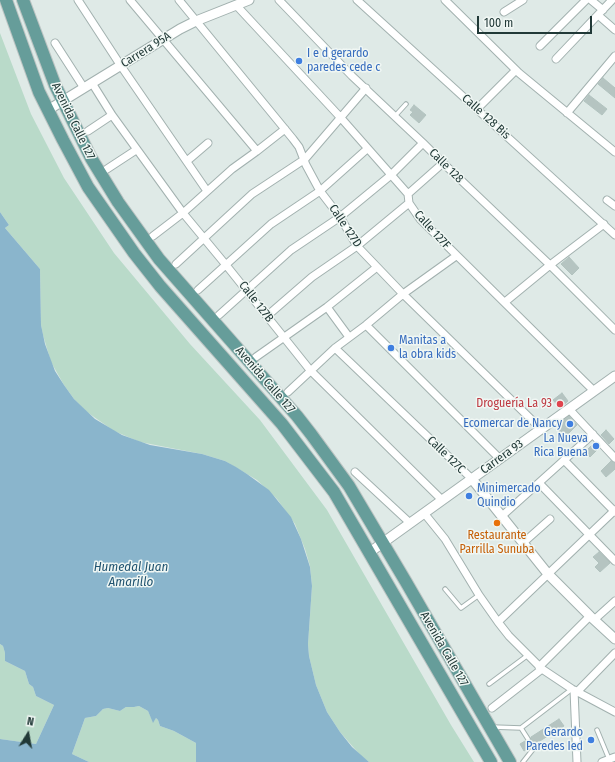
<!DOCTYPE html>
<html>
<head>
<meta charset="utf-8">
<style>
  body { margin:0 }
  #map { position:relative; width:615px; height:762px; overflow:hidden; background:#dfeae7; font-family:"Fira Sans Condensed",sans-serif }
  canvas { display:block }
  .north { position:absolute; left:8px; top:714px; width:40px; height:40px; -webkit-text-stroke:3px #f0f7f4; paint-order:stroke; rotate:11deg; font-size:11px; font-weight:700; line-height:16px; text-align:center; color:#213937 }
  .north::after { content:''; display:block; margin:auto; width:14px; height:18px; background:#213937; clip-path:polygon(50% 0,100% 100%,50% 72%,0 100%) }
  .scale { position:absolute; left:477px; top:16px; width:115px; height:18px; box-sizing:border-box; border:2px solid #213937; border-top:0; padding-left:5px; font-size:12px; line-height:14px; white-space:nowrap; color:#213937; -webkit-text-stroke:3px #f0f7f4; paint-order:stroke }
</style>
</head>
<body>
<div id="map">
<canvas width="615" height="762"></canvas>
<div class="north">N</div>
<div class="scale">100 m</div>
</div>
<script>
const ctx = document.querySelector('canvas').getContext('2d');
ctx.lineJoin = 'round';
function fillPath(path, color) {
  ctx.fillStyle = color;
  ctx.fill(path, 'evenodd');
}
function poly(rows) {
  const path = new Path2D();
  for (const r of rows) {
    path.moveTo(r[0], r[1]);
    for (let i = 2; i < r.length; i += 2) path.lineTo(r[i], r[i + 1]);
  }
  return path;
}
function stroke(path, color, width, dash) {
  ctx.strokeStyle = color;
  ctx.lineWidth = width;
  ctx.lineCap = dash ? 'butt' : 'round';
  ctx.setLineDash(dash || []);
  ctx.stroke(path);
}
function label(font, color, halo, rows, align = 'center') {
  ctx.font = font + ' "Fira Sans Condensed",sans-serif';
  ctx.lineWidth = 3;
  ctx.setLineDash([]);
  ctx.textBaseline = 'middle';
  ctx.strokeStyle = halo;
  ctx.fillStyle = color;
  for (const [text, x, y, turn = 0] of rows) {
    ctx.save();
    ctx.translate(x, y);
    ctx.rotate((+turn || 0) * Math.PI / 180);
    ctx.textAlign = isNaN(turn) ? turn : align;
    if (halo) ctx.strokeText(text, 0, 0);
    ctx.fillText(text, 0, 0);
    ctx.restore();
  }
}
fillPath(poly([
  [0,33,31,114,64,178,114,253,190,344,260,420,327,510,451,725,474,762,369,762,361,756,340,732,327,712,316,685,309,656,308,644,312,586,310,566,305,549,295,524,277,499,257,480,225,461,202,454,140,442,114,431,87,412,74,399,64,385,51,362,43,335,41,325,40,269,5,228,9,225,0,212],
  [0,644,3,646,5,653,5,661,25,671,29,684,33,687,36,696,54,705,36,744,0,739],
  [139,706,148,711,153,722,156,718,158,720,160,726,174,731,196,743,196,762,89,762,72,754,85,718,96,716,103,709,108,708,120,711,126,707,134,707]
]), '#b9dac9');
fillPath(poly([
  [0,212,9,225,5,228,40,269,41,325,45,344,55,371,64,385,74,399,95,419,122,435,150,445,202,454,225,461,236,467,247,474,269,490,291,517,301,539,310,567,312,586,308,644,309,656,316,685,327,712,340,732,352,747,369,762,196,762,196,743,174,731,160,726,158,720,156,718,153,723,148,711,139,706,134,707,126,707,120,711,108,708,103,709,96,716,85,718,72,754,89,762,0,762,0,739,36,744,54,705,36,696,33,687,29,684,25,671,5,661,5,653,3,646,0,644]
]), '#8ab5cc');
const building = poly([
  [603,78,615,88,615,98,598,84,603,78],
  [589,95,607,109,602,115,584,101,589,95],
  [414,105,426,115,419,123,410,115,413,112,410,110,414,105],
  [569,257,579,268,572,275,561,264,569,257],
  [562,393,568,401,560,408,553,400,562,393],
  [569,416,577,425,565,437,555,427,569,416],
  [606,430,614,439,609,444,601,435,606,430],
  [594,443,599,448,590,457,585,452,594,443],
  [611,461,615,463,615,469,606,477,601,471,611,461],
  [599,552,610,563,600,572,595,567,599,563,593,557,599,552],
  [559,719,564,726,535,744,532,743,530,743,529,748,524,751,520,744,525,741,529,742,531,740,531,737,559,719]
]);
fillPath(building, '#b5c4c1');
stroke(building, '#b2c3bf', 1);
const service = poly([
  [395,116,406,104],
  [445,589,461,608,479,595],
  [489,684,528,655],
  [492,727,521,728,572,689],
  [521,728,528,739],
  [597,730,609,759],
  [523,762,534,748,532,746]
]);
const minor = poly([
  [78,0,121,66,207,191],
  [130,0,257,151],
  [179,0,293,139,299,147,306,165,320,191,340,217,357,246,403,294,541,429],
  [279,0,352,76,423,143,443,163,550,265,615,330],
  [357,0,615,235],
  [445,0,519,73,615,152],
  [591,0,603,10],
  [236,5,341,118,408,194,409,203,420,219,594,391],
  [504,12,523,0],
  [598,15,615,30],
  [55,43,84,88],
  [540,46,586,0],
  [556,59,612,0],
  [92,83,112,115,183,213,226,265,310,370,442,500],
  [477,109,516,70],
  [567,113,615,56],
  [88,131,112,115],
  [187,161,208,143],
  [107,169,136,150],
  [408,194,443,163],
  [607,200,615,206],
  [153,236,183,213,232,169,257,151,285,129],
  [176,264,252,194,305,159,366,88],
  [198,290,271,224,320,191,367,149],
  [505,302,550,265,604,224],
  [327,307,349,337],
  [219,315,291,250,340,217,391,175,423,143],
  [267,316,312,277,357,246,409,203],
  [366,325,500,459],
  [335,348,472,479],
  [256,357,327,307,377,267],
  [288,392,335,348,366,325,403,294,456,256],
  [569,409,615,458],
  [564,460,615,512],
  [355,472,410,523],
  [539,483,615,561],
  [424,513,445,539,479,595,498,622,509,636,542,669,572,689,615,712],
  [502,516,593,434],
  [523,543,550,519],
  [594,620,615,601],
  [498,622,615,510],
  [539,667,590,616],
  [574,690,577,762],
  [577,692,615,653],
  [492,708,542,669],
  [602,762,615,757]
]);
const tertiary = poly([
  [48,110,180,29,196,21,249,0],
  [472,479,548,574,590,616,615,639],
  [370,552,615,376]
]);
const primary = poly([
  [6,0,39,92,63,140,88,187,134,253,160,286,282,424,334,492,491,762],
  [23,0,55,85,91,158,118,202,159,259,297,416,311,434,349,486,406,582,510,762]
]);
stroke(service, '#a2b1af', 5.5);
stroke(minor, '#a2b1af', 9);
stroke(tertiary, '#a2b1af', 11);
stroke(primary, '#bcc4c3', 14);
stroke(service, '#fff', 3.5);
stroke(minor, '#fff', 7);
stroke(tertiary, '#fff', 9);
stroke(primary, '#669d9a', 12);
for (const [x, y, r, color] of [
  [299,61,4,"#3f7fe0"],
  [391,348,4,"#3f7fe0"],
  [560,404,4,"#e0444e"],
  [570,424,4,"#3f7fe0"],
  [596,446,4,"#3f7fe0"],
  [469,496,4,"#3f7fe0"],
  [497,523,4,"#e8710a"],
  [591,740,4,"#3f7fe0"]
]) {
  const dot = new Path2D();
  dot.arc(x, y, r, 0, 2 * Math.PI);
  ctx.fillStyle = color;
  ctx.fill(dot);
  stroke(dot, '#f0f7f4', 1.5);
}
label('12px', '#213937', '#f0f7f4', [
  ["Carrera 95A",146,50,-32],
  ["Calle 128 Bis",486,117,42],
  ["Avenida Calle 127",73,121,64],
  ["Calle 128",446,166,45],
  ["Calle 127D",345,226,56],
  ["Calle 127F",432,230,48],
  ["Calle 127B",256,302,52],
  ["Avenida Calle 127",265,380,49],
  ["Calle 127C",446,455,44],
  ["Carrera 93",502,457,-36],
  ["Avenida Calle 127",444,649,60]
]);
label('12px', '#366cbe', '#f0f7f4', [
  ["I e d gerardo",307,54],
  ["paredes cede c",307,68],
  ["Manitas a",399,341],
  ["la obra kids",399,355],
  ["Ecomercar de Nancy",562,424,"right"],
  ["La Nueva",588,439,"right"],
  ["Rica Buena",588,453,"right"],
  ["Minimercado",477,489],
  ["Quindio",477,503],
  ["Gerardo",583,733,"right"],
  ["Paredes Ied",583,747,"right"]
], 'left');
label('12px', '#be3a42', '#f0f7f4', [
  ["Droguería La 93",552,404]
], 'right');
label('12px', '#c56008', '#f0f7f4', [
  ["Restaurante",497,536],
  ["Parrilla Sunuba",497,550]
]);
label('italic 13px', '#205370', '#f0f7f4', [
  ["Humedal Juan",131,567],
  ["Amarillo",131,582]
]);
</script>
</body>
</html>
